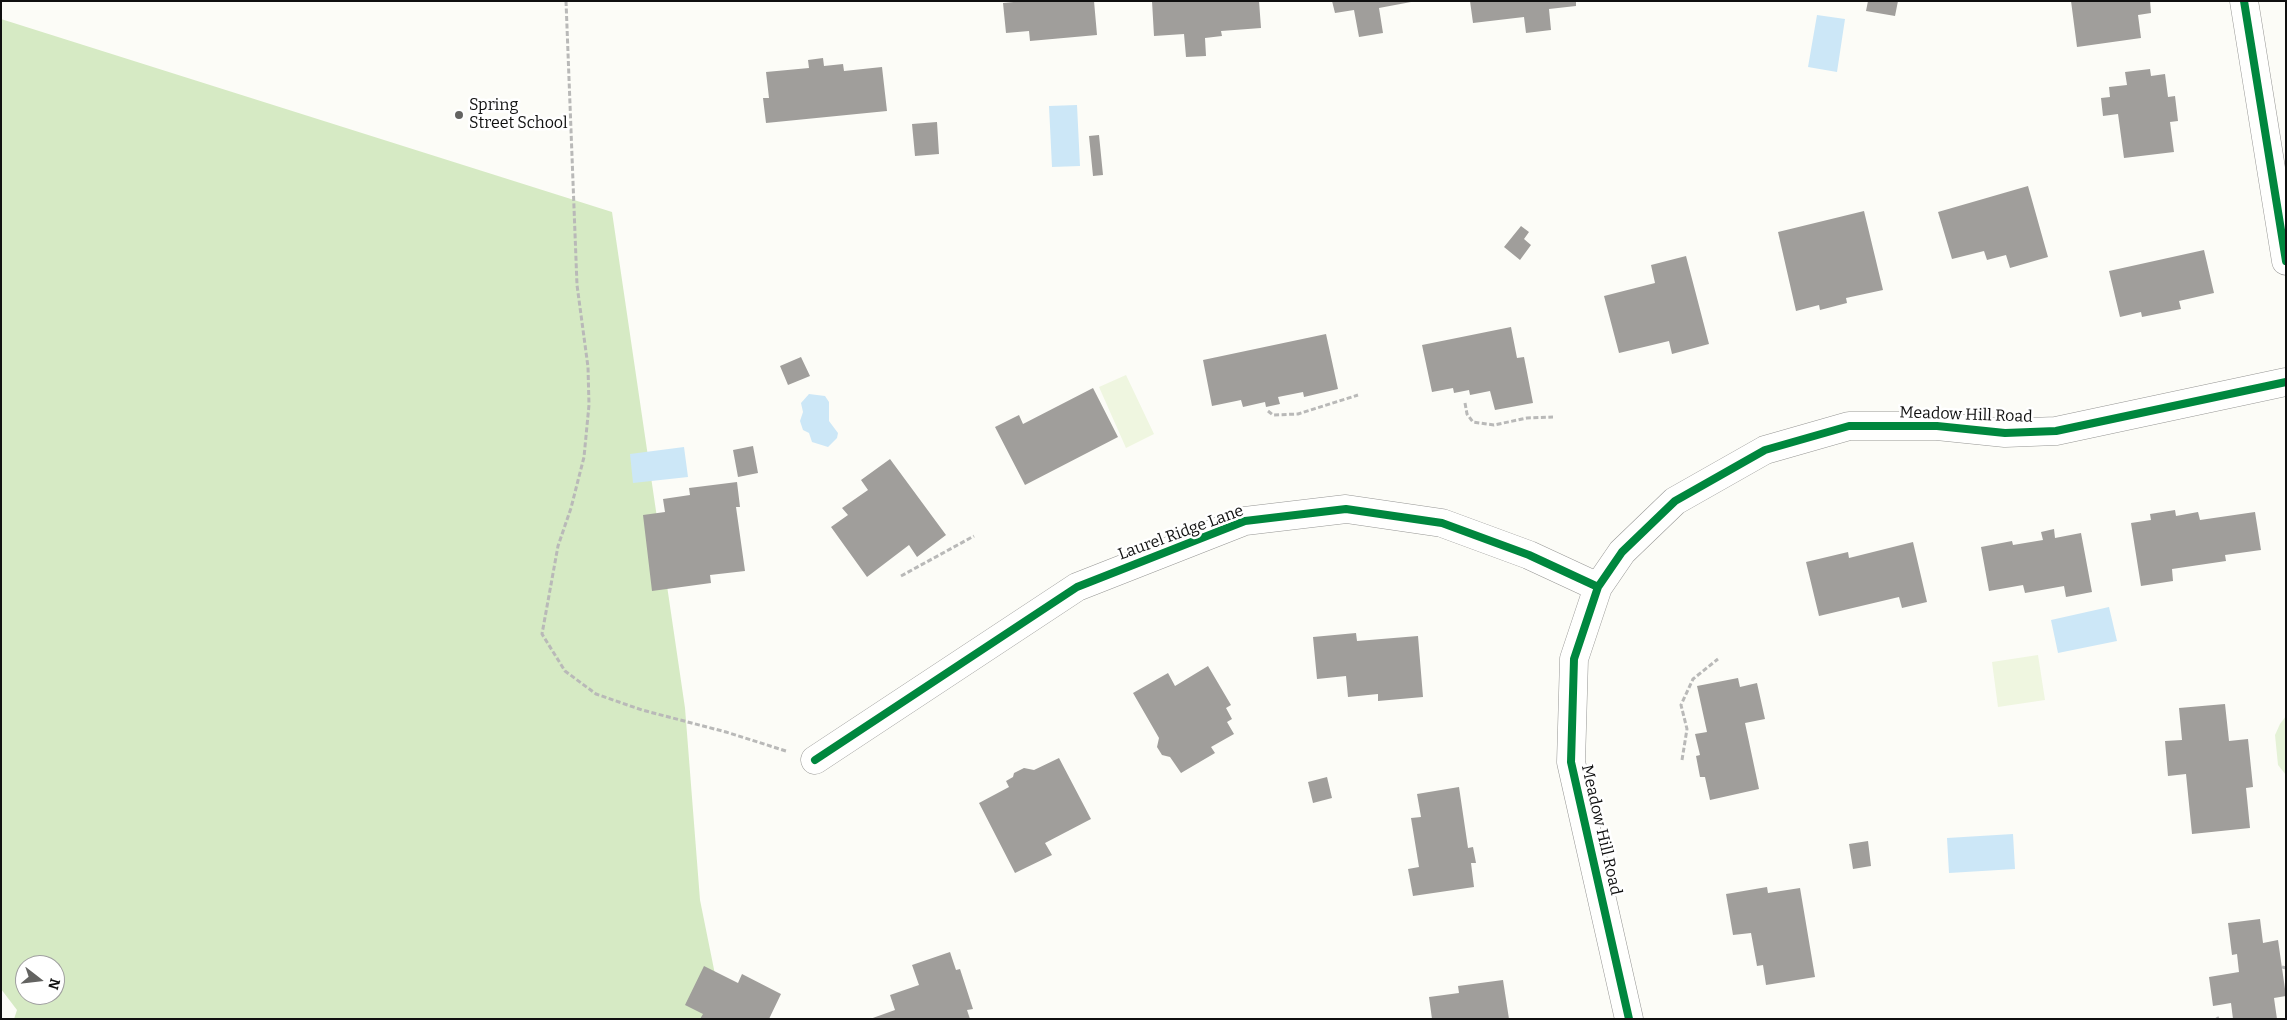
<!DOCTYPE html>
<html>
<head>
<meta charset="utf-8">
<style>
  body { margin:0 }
  #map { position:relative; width:2287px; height:1020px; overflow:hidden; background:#fcfcf7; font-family:Bitter,serif }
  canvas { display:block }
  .frame { position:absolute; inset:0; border:2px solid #101010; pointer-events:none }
  .north { position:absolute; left:15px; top:955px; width:50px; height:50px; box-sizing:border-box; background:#fff; border:1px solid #9f9f9f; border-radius:50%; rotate:106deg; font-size:14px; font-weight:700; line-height:20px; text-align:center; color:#101010 }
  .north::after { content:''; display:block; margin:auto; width:18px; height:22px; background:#636361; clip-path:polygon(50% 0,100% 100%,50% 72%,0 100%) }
</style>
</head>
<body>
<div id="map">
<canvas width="2287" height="1020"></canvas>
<div class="frame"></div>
<div class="north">N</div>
</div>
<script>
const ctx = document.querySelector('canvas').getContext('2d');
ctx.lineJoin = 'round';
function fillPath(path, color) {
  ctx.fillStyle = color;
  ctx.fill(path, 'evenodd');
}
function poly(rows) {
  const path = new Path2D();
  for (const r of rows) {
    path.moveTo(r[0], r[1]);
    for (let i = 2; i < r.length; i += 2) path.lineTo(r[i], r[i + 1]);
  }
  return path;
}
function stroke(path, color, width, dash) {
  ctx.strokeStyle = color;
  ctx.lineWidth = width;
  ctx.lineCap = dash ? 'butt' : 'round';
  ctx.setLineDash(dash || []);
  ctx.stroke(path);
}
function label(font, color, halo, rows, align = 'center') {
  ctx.font = font + ' Bitter,serif';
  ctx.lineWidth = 5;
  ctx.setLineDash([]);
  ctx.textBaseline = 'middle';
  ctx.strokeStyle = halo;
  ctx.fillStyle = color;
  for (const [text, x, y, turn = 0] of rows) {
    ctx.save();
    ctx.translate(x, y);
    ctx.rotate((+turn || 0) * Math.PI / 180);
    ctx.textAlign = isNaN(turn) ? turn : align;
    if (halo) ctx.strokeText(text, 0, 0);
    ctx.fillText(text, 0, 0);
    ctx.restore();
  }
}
fillPath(poly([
  [2286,716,2286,775,2278,765,2275,735,2280,724]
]), '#e5f2d7');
fillPath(poly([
  [1,19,612,212,685,708,700,900,724,1019,14,1019,17,1010,1,989],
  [25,965,55,965,55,995,25,995]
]), '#d6eac4');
fillPath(poly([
  [1126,375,1154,434,1126,448,1099,387],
  [2038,655,2045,700,1998,707,1992,662]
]), '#eff6e0');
fillPath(poly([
  [1817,15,1845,19,1837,72,1808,67],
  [1077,105,1080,166,1052,167,1049,106],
  [809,394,825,396,829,402,829,421,838,433,837,438,828,447,812,442,809,433,803,430,800,421,803,412,801,403],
  [684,447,688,477,633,483,630,454],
  [2109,607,2117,641,2058,653,2051,620],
  [2013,834,2015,869,1949,873,1947,838]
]), '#cce7f7');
fillPath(poly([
  [1024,1,1094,1,1097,35,1030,41,1029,31,1006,33,1003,3],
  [1152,1,1259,1,1261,28,1221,31,1222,36,1205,38,1206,56,1186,57,1184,34,1154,36],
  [1332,1,1411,1,1411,2,1379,8,1383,33,1359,37,1354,10,1335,13],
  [1470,1,1576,1,1576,6,1549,9,1551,30,1526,33,1524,17,1473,23],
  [1868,1,1898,1,1895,16,1866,11],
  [2071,1,2150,1,2151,13,2138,15,2141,38,2077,47],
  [823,58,824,66,843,64,844,71,882,67,887,111,766,123,763,98,769,98,766,72,809,68,808,60],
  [2150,69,2151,76,2165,74,2168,97,2175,96,2178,121,2170,122,2174,152,2124,158,2118,114,2103,116,2101,98,2110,97,2109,87,2127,85,2125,72],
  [937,122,939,154,915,156,912,124],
  [1099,135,1103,175,1093,176,1089,136],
  [2028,186,2048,257,2010,268,2006,255,1987,260,1984,251,1952,259,1938,212],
  [1864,211,1883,290,1846,298,1847,303,1820,310,1819,305,1796,311,1778,232],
  [1521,226,1529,232,1524,239,1531,245,1520,260,1504,247],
  [2204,250,2214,293,2179,301,2181,309,2142,317,2141,312,2120,317,2109,271],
  [1686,256,1709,344,1672,354,1669,341,1619,353,1604,296,1655,283,1651,265],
  [1511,327,1517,358,1524,357,1533,403,1495,410,1490,391,1470,395,1469,390,1454,393,1453,388,1432,392,1422,345],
  [1326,334,1338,389,1304,397,1303,392,1278,397,1280,404,1266,407,1265,402,1243,407,1241,400,1212,406,1203,360],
  [801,357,810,376,788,385,780,366],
  [1093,388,1118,437,1025,485,995,427,1019,415,1023,424],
  [753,446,758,473,738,477,733,450],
  [890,459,946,535,917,557,909,545,867,577,831,527,848,515,842,508,868,490,861,480],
  [737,482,740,507,736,507,745,571,710,575,711,583,652,591,643,515,665,512,663,499,690,495,689,488],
  [2175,510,2176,516,2198,512,2200,520,2255,512,2261,550,2225,555,2226,561,2172,569,2173,581,2141,586,2131,523,2151,520,2150,514],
  [2054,529,2055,538,2081,533,2092,592,2066,597,2064,586,2025,593,2023,585,1989,591,1981,547,2012,541,2013,545,2043,540,2041,532],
  [1913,542,1927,602,1902,608,1899,597,1819,616,1806,562,1848,552,1849,558],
  [1356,633,1357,641,1418,636,1423,697,1378,701,1378,694,1348,697,1346,676,1317,679,1313,637],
  [1208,666,1231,705,1226,708,1232,719,1227,722,1234,734,1211,747,1215,753,1181,773,1170,757,1162,755,1157,747,1159,738,1133,693,1168,673,1175,686],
  [1738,678,1740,687,1757,683,1765,719,1745,723,1759,789,1710,800,1705,777,1700,777,1696,756,1700,755,1695,734,1707,732,1697,686],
  [2225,704,2229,741,2248,739,2253,787,2246,788,2250,828,2192,834,2186,774,2168,776,2165,741,2182,740,2179,708],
  [1059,758,1091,819,1045,843,1052,855,1015,873,979,803,1009,787,1006,781,1013,777,1014,773,1024,768,1034,770],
  [1327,777,1332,798,1313,803,1308,782],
  [1459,787,1468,848,1473,847,1476,863,1471,863,1474,887,1413,896,1408,869,1419,867,1411,818,1421,817,1417,794],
  [1868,841,1871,866,1853,869,1849,844],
  [1767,887,1768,893,1800,888,1815,977,1766,985,1763,965,1757,966,1751,933,1733,935,1726,894],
  [2260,919,2263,943,2278,940,2286,996,2274,998,2277,1019,2233,1019,2231,1003,2213,1006,2209,977,2239,972,2237,954,2232,955,2228,923],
  [950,952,956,970,960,969,973,1009,967,1010,970,1019,870,1019,895,1010,890,995,919,985,912,965],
  [704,966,738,983,742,974,781,994,769,1019,700,1019,703,1014,685,1005],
  [1503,980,1509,1019,1432,1019,1429,997,1459,993,1458,986]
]), '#a09e9b');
const minor = poly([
  [815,760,1077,587,1245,521,1346,509,1442,523,1529,555,1598,587],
  [1629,1019,1571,762,1574,659,1598,587,1622,552,1675,501,1765,450,1849,426,1937,426,2005,433,2056,431,2286,382]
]);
const tertiary = poly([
  [2244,1,2286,261]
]);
stroke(minor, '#969694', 29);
stroke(tertiary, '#969694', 29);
stroke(poly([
  [566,1,577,285,588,367,589,405,584,457,571,508,558,546,542,634,565,671,596,694,642,710,726,732,786,751],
  [1465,403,1467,414,1473,422,1494,425,1527,418,1553,417],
  [1268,411,1273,415,1298,414,1358,395],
  [901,576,974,536],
  [1682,760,1687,729,1681,705,1693,679,1718,659],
  [2282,967,2286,968],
  [2217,1017,2218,1019]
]), '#b9b9b8', 3, [5, 2.5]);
stroke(minor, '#fffffe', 28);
stroke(tertiary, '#fffffe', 28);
stroke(poly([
  [2244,1,2286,261],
  [815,760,1077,587,1245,521,1346,509,1442,523,1529,555,1598,587],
  [1629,1019,1571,762,1574,659,1598,587,1622,552,1675,501,1765,450,1849,426,1937,426,2005,433,2056,431,2286,382]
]), '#00873e', 8);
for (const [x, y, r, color] of [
  [459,115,5,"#636361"]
]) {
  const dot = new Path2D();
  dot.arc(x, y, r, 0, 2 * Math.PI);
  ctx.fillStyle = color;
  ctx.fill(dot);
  stroke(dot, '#fff', 2);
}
label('16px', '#101010', '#fff', [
  ["Spring",469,106],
  ["Street School",469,124]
], 'left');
label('16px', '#101010', '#fff', [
  ["Meadow Hill Road",1966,415,2],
  ["Laurel Ridge Lane",1181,533,-20],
  ["Meadow Hill Road",1601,830,77]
]);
</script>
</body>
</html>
